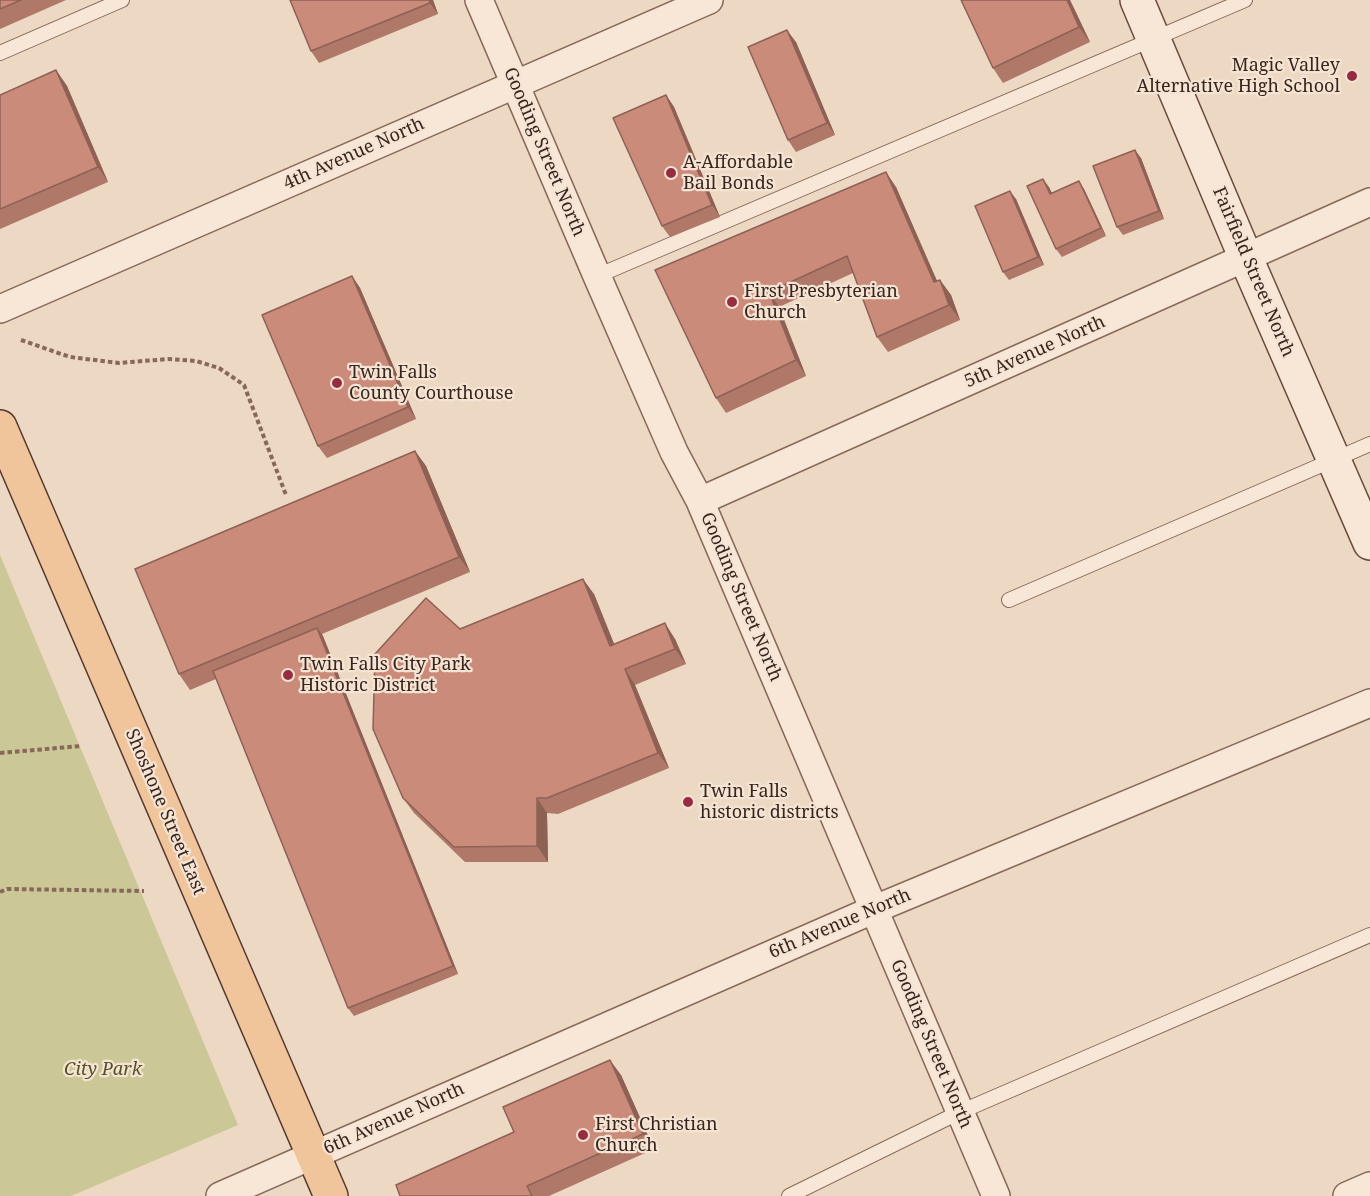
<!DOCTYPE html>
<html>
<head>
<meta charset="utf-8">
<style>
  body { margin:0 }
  canvas { display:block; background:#edd8c3 }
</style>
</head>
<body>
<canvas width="1370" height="1196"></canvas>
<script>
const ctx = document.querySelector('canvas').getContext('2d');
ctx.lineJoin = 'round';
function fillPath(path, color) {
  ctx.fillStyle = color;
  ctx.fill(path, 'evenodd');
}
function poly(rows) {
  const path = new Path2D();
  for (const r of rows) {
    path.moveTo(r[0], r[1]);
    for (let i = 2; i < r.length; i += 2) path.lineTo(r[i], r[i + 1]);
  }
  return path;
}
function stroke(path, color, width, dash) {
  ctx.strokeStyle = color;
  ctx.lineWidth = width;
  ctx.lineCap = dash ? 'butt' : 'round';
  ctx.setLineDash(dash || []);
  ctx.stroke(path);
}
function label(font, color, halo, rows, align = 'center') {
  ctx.font = font + ' "Noto Serif",serif';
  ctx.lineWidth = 4.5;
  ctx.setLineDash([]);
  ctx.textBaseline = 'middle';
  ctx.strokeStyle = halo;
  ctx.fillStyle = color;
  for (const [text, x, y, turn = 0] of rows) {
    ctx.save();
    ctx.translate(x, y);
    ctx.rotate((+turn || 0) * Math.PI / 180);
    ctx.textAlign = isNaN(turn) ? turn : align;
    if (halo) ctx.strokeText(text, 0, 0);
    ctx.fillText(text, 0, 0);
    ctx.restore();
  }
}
fillPath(poly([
  [0,555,238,1125,71,1196,0,1196]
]), '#cbc797');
const lane = poly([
  [0,53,122,0],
  [597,276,1245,0],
  [1009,600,1370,444],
  [789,1196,960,1112,1370,935]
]);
const street = poly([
  [479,0,597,276,674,452,700,501,996,1196],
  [0,309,709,0],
  [700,501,1370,202],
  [220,1196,875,909,1370,703],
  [1347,1196,1370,1186]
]);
const secondary = poly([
  [1137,0,1245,256,1370,543]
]);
const primary = poly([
  [0,427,331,1196]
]);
stroke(lane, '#87695a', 16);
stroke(street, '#87695a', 30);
stroke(secondary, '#694b3e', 36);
stroke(primary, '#55392f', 36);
stroke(poly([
  [21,340,70,357,119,363,168,359,196,361,219,368,244,385,286,495],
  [0,753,81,746],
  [0,892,7,889,144,891]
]), '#87695a', 4, [4.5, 3]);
stroke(lane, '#f8e7d6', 14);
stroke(street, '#f8e7d6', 27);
stroke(secondary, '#f8e7d6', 33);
stroke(primary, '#f0c59c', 33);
fillPath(poly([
  [0,0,66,0,0,29],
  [433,0,438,14,319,63,311,51],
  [961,0,1070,0,1090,42,1003,83,993,68],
  [796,42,835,135,796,152,788,140],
  [56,70,67,86,108,182,0,229,0,95],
  [666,95,674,107,720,217,670,237,662,226],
  [1141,158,1164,219,1123,235,1117,227],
  [896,187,937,281,940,280,951,295,960,320,888,352,877,337,853,273,779,307,806,376,726,413,716,398,655,270],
  [1049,187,1052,194,1084,189,1106,236,1062,257,1056,249],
  [1016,199,1044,265,1009,280,1003,272],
  [352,276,360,288,416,419,327,458,318,446],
  [415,451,426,466,470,572,322,634,458,974,354,1016,348,1008,216,679,190,690,179,674],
  [594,594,614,644,675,639,686,664,635,685,669,768,558,814,547,813,548,862,465,862,414,813,403,798,460,629],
  [621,1075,654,1149,549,1196,400,1196,514,1132]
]), '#af7869');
fillPath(poly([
  [429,0,433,0,438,14,430,3],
  [1067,0,1070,0,1090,42,1079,27],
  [787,30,796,42,835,135,827,123],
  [56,70,67,86,108,182,98,167],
  [666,95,674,107,720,217,712,205],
  [1135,150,1141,158,1164,219,1159,211],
  [886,172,896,187,944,297,934,282],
  [1043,179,1049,187,1056,202,1050,194],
  [1079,181,1084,189,1106,236,1101,228],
  [1010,191,1016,199,1044,265,1038,257],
  [352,276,360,288,416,419,408,407],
  [940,280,951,295,960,320,949,305],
  [769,292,779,307,806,376,796,360],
  [415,451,426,466,470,572,459,557],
  [583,579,594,594,621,661,610,646],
  [665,623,675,639,686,664,675,649],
  [317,628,323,636,458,974,453,966],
  [625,669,635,685,669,768,658,753],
  [537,798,547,813,548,862,537,846],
  [610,1060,621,1075,654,1149,643,1134]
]), '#8e6155');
const building = poly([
  [0,0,21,0,0,9,0,0],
  [290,0,429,0,430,3,311,51,290,0],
  [961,0,1067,0,1079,27,993,68,961,0],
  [787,30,827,123,788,140,748,47,787,30],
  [56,70,98,167,0,209,0,95,56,70],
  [666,95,712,205,662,226,613,118,666,95],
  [1135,150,1159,211,1117,227,1093,166,1135,150],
  [886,172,934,282,940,280,949,305,877,337,847,256,769,292,796,360,716,398,655,270,886,172],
  [1043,179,1050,194,1079,181,1101,228,1056,249,1027,186,1043,179],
  [1010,191,1038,257,1003,272,975,206,1010,191],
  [352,276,408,407,318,446,262,315,352,276],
  [415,451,459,557,179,674,135,569,415,451],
  [583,579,610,646,665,623,675,649,625,669,658,753,547,798,537,798,537,846,454,847,403,798,373,729,375,654,426,598,460,629,583,579],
  [317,628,453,966,348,1008,213,671,317,628],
  [610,1060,643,1134,527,1186,532,1196,400,1196,396,1185,514,1132,503,1107,610,1060]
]);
fillPath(building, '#cb8b7a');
stroke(building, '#8e6155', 1.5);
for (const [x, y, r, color] of [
  [1352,76,6,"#952c41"],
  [671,173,6,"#952c41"],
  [732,302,6,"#952c41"],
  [337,383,6,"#952c41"],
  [288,675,6,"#952c41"],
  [688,802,6,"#952c41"],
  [583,1135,6,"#952c41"]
]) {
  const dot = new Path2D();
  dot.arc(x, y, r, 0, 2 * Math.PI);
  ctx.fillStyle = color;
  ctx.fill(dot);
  stroke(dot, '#f5e4d3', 2);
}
label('18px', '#37251e', '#f5e4d3', [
  ["Magic Valley",1340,66,"right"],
  ["Alternative High School",1340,87,"right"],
  ["A-Affordable",683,163],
  ["Bail Bonds",683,184],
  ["First Presbyterian",744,292],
  ["Church",744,313],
  ["Twin Falls",349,373],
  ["County Courthouse",349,394],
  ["Twin Falls City Park",300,665],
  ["Historic District",300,686],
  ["Twin Falls",700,792],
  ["historic districts",700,813],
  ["First Christian",595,1125],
  ["Church",595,1146]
], 'left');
label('18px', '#37251e', '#f5e4d3', [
  ["Gooding Street North",544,152,67],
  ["4th Avenue North",354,154,-24],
  ["Fairfield Street North",1253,272,67],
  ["5th Avenue North",1035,352,-24],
  ["Gooding Street North",741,597,67],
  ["Shoshone Street East",165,812,67],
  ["6th Avenue North",840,924,-23],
  ["Gooding Street North",931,1044,67],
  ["6th Avenue North",394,1119,-24]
]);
label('italic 18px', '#515325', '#f5e4d3', [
  ["City Park",103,1070]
]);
</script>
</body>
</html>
